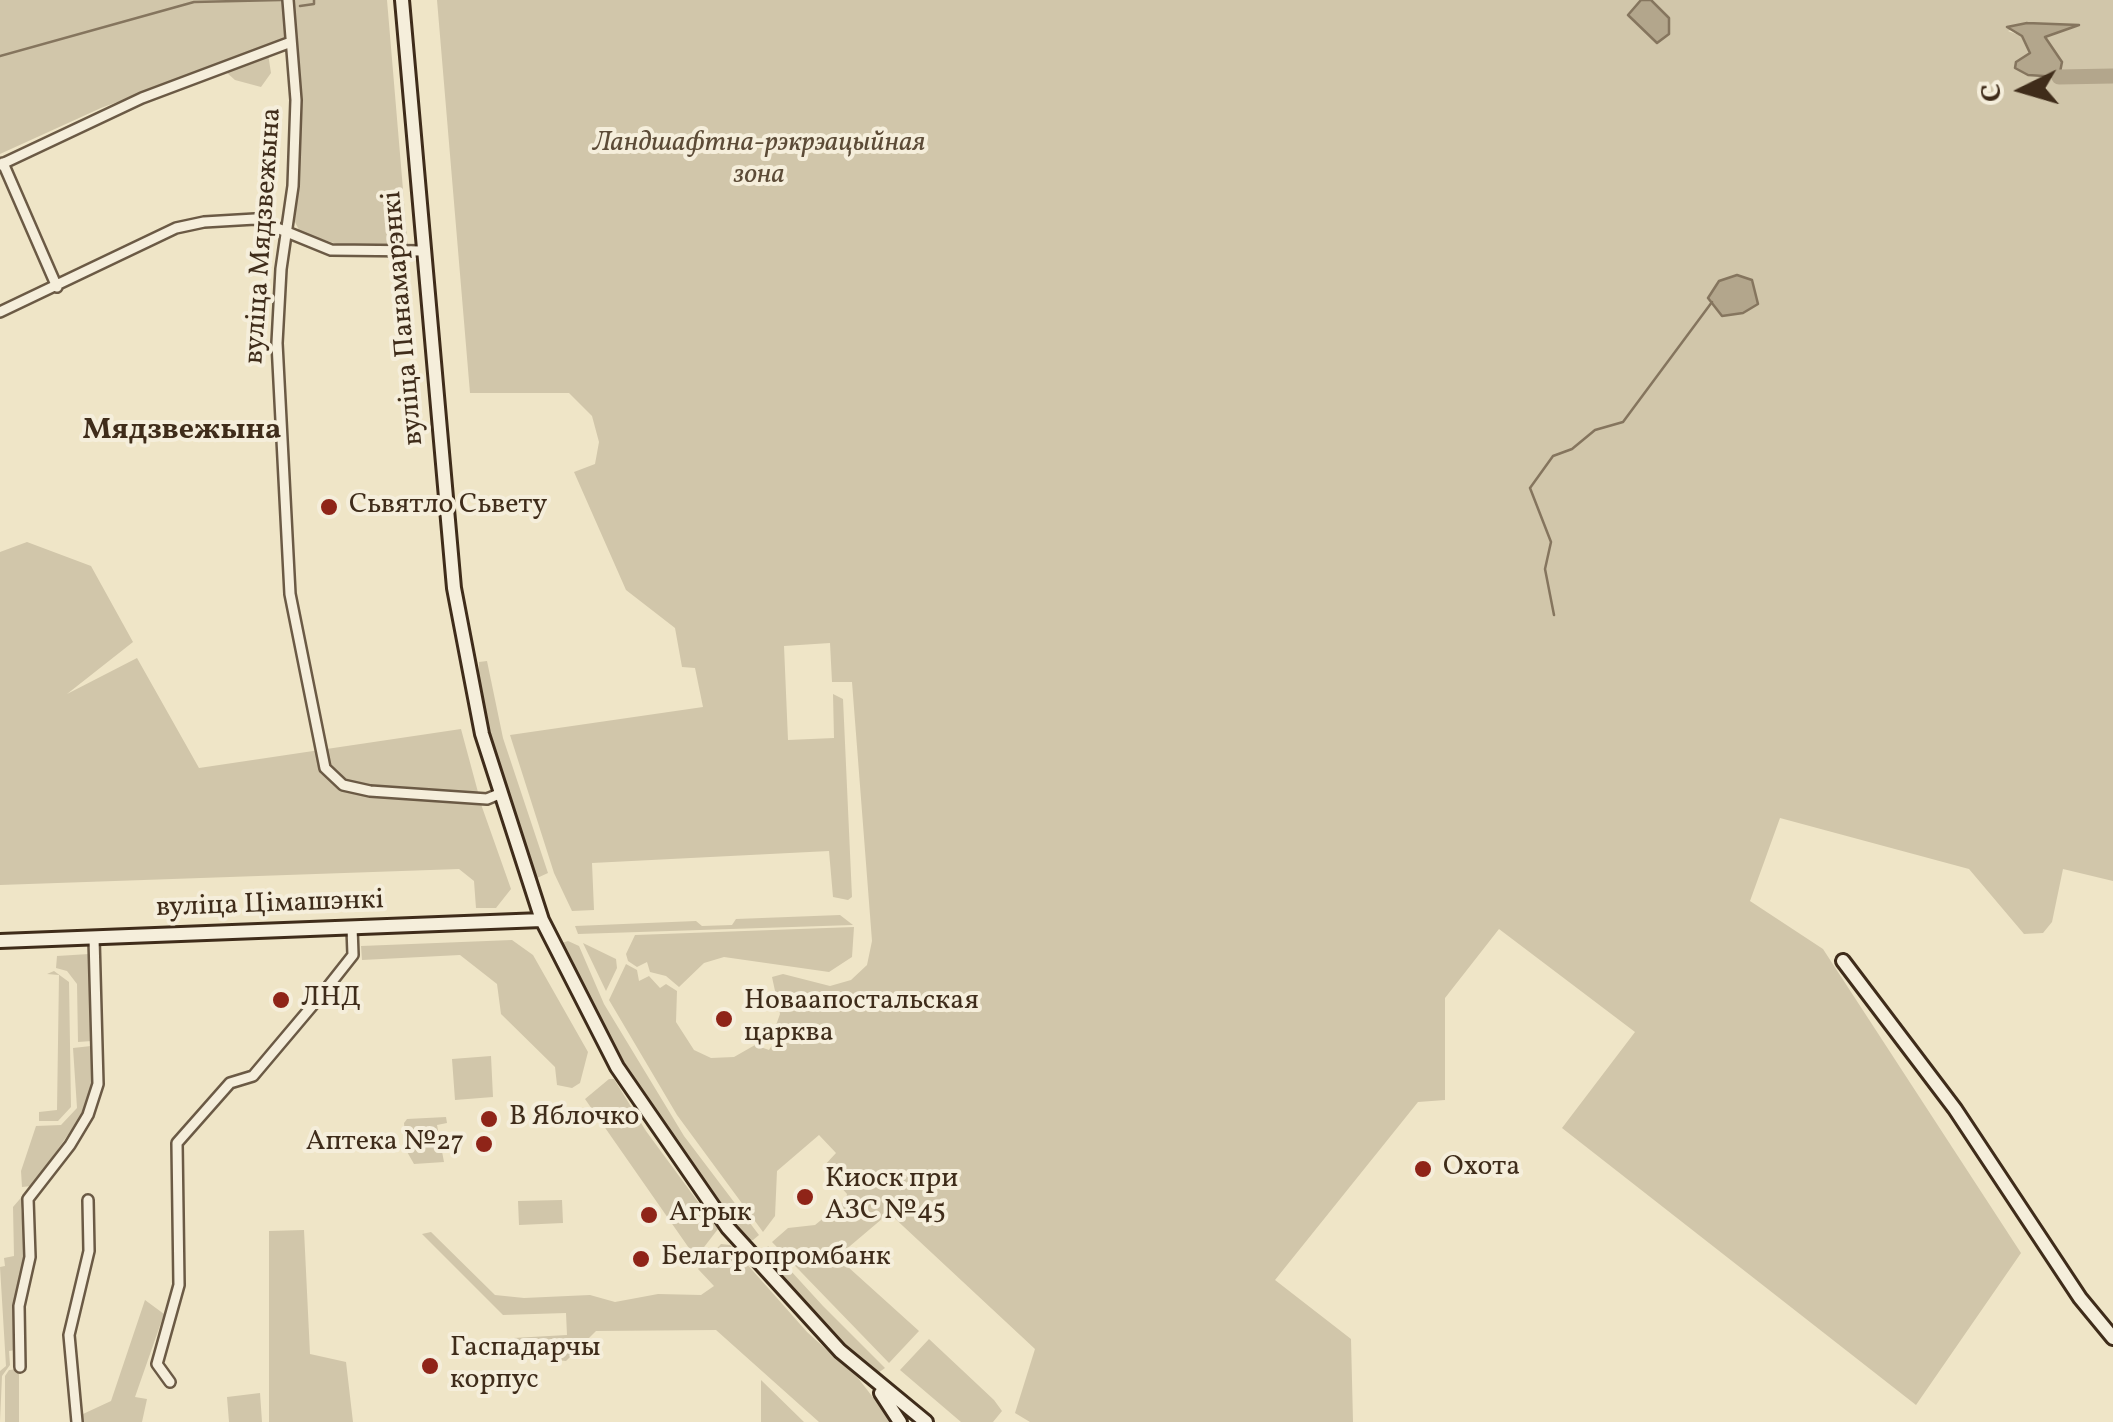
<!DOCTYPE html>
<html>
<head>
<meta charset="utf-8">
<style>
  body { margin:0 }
  #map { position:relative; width:2113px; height:1422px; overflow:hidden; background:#efe5c7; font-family:Vollkorn,serif }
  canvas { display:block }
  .north { position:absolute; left:1973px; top:40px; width:100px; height:100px; -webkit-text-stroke:8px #f5eedb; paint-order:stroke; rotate:265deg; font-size:28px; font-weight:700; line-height:40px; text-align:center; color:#3f2c1a }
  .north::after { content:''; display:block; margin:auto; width:35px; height:45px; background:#3f2c1a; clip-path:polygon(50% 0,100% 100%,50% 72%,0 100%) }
</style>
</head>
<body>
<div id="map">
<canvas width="2113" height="1422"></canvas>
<div class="north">С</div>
</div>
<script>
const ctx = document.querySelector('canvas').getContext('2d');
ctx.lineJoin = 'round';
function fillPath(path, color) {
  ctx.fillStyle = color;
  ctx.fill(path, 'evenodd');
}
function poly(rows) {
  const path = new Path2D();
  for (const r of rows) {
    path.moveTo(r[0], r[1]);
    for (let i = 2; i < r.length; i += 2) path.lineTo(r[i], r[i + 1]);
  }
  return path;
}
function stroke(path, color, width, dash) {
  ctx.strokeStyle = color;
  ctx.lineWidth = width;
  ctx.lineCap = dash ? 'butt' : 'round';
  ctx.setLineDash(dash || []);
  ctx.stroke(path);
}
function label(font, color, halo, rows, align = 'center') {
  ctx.font = font + ' Vollkorn,serif';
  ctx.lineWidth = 8;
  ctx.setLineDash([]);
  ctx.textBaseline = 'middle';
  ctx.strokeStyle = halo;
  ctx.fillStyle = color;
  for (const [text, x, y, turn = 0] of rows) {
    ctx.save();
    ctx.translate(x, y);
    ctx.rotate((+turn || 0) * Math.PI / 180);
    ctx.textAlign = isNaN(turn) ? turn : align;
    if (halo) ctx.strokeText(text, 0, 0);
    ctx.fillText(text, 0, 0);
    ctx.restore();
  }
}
fillPath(poly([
  [0,0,285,0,288,39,267,47,271,73,261,87,235,80,218,65,101,108,0,154],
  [293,0,387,0,408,249,362,250,340,245,300,232,295,222,298,99],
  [437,0,2113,0,2113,881,2063,869,2052,922,2043,933,2024,934,1969,869,1780,818,1750,901,1823,949,2021,1253,1916,1405,1562,1128,1635,1032,1499,929,1445,998,1445,1100,1418,1102,1275,1280,1351,1339,1353,1422,1030,1422,1015,1413,1035,1349,889,1213,837,1257,919,1331,889,1363,772,1242,788,1228,815,1225,846,1200,847,1194,823,1167,836,1153,819,1135,777,1171,775,1216,763,1232,677,1115,609,1000,626,964,637,970,639,981,649,976,660,988,666,984,677,991,676,1022,694,1050,711,1058,734,1057,755,1045,769,1050,781,1031,775,1028,780,1014,772,977,783,974,830,986,851,980,867,965,872,941,852,682,832,682,830,643,784,646,788,740,834,738,833,694,843,699,852,897,848,900,833,897,829,851,592,863,594,910,572,911,554,873,510,735,703,707,695,668,682,667,675,628,626,590,574,472,595,464,599,442,592,416,569,393,470,393],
  [2032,23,2079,26,2045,37,2062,62,2059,77,2023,73,2015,68,2030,53,2022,36,2008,31],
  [27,542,91,566,133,642,67,694,137,658,199,768,461,729,482,807,511,889,496,908,476,908,474,881,459,869,0,885,0,552],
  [487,661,503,738,548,873,537,878,490,735,479,686,479,662],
  [840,915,853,925,578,934,575,926,696,921,702,926,732,925,736,919],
  [854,927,852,957,829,972,724,957,704,963,679,987,666,976,650,972,647,962,637,967,628,961,626,954,635,935],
  [512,940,533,955,588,1052,580,1083,572,1088,557,1085,555,1067,501,1014,497,984,460,955,362,960,361,946],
  [568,941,579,946,604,1004,684,1136,759,1235,753,1240,748,1240,652,1109,591,1006,562,943],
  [583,943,616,959,617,968,606,991],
  [89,954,92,1041,78,1042,77,984,67,971,56,968,57,956],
  [54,971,69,982,71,1107,58,1121,39,1121,39,1112,57,1110,59,975,47,974],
  [91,1046,94,1082,84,1112,32,1186,22,1187,21,1171,36,1126,61,1125,77,1108,73,1048],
  [491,1056,493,1097,455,1100,452,1059],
  [609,1079,614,1079,646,1131,718,1229,701,1251,691,1251,585,1099],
  [446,1117,447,1123,437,1125,444,1162,414,1164,406,1150,404,1123,407,1119],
  [25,1193,21,1209,27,1259,13,1312,15,1350,9,1351,10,1365,2,1376,0,1421,0,1371,6,1366,0,1267,5,1266,4,1258,14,1256,13,1207],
  [562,1200,563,1223,519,1225,518,1201],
  [304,1230,310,1354,346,1362,353,1422,269,1422,269,1231],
  [431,1232,495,1295,524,1298,590,1295,615,1302,658,1294,701,1295,714,1286,698,1269,721,1244,730,1245,807,1332,858,1378,892,1422,819,1422,716,1330,596,1331,566,1361,556,1360,513,1338,567,1335,566,1313,503,1315,422,1234],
  [768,1246,823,1306,885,1368,878,1373,867,1369,799,1300,762,1256],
  [145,1300,164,1314,135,1397,147,1399,142,1422,82,1422,83,1414,111,1401],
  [929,1339,994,1400,1002,1411,993,1422,961,1422,900,1370],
  [19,1369,19,1422,5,1422,5,1376,9,1370],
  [761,1380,804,1422,761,1422],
  [260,1393,262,1422,229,1422,227,1397]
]), '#d1c6aa');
const water = poly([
  [1641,0,1651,0,1669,18,1669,34,1657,43,1628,15,1641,0],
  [2027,23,2079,25,2045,37,2062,62,2059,77,2028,75,2015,68,2016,62,2030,53,2022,36,2007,27,2027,23],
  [1737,275,1752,280,1758,304,1743,313,1722,316,1708,298,1719,281,1737,275]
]);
fillPath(water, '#b3a68c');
stroke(water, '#85755e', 2.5);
stroke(poly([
  [300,6,314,4,314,0],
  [0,56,194,2,281,0],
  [1554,615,1545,569,1551,542,1530,488,1553,456,1572,449,1595,430,1623,422,1712,302]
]), '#85755e', 2.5);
stroke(poly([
  [2059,77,2113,76]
]), '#b3a68c', 15);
const street = poly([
  [288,0,296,100,293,186,281,269,277,343,290,594,325,768,343,785,370,791,487,799,499,794],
  [3,163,57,287],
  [0,165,142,98,291,42],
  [0,312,176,228,204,222,255,219,331,250,424,251],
  [20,1367,19,1306,30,1257,28,1199,70,1145,88,1115,98,1084,94,938],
  [170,1382,157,1364,179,1285,177,1143,230,1083,253,1076,323,993,353,955,352,927],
  [77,1422,69,1335,89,1251,88,1200]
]);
const secondary = poly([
  [402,0,454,588,482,734,542,920,617,1067,728,1228,840,1351,926,1422],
  [0,941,542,920],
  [1843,961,1955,1109,2080,1298,2113,1338],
  [881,1393,900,1422]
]);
stroke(street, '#6b5a45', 14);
stroke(secondary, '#3f2c1a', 18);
stroke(street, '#f5eedb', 9);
stroke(secondary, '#f5eedb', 12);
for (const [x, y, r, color] of [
  [329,507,10,"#8f2418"],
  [281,1000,10,"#8f2418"],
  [724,1019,10,"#8f2418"],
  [489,1119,10,"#8f2418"],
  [484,1144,10,"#8f2418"],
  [1423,1169,10,"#8f2418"],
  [805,1197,10,"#8f2418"],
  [649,1215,10,"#8f2418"],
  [641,1259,10,"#8f2418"],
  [430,1366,10,"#8f2418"]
]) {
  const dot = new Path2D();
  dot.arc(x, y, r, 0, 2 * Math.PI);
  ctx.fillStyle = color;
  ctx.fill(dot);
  stroke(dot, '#f5eedb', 4);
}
label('italic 28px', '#5c4b37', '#f5eedb', [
  ["Ландшафтна-рэкрэацыйная",759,145],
  ["зона",759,177]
]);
label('28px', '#3f2c1a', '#f5eedb', [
  ["вуліца Мядзвежына",265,236,-86],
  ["вуліца Панамарэнкі",405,318,-95],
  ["вуліца Цімашэнкі",270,906,-2]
]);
label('28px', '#3f2c1a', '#f5eedb', [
  ["Сьвятло Сьвету",349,507],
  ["ЛНД",301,1000],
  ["Новаапостальская",744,1003],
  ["царква",744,1035],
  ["В Яблочко",509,1119],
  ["Аптека №27",464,1144,"right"],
  ["Охота",1443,1169],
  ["Киоск при",825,1181],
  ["АЗС №45",825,1213],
  ["Агрык",669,1215],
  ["Белагропромбанк",661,1259],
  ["Гаспадарчы",450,1350],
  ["корпус",450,1382]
], 'left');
label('bold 30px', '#3f2c1a', '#f5eedb', [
  ["Мядзвежына",182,432]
]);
</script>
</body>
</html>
